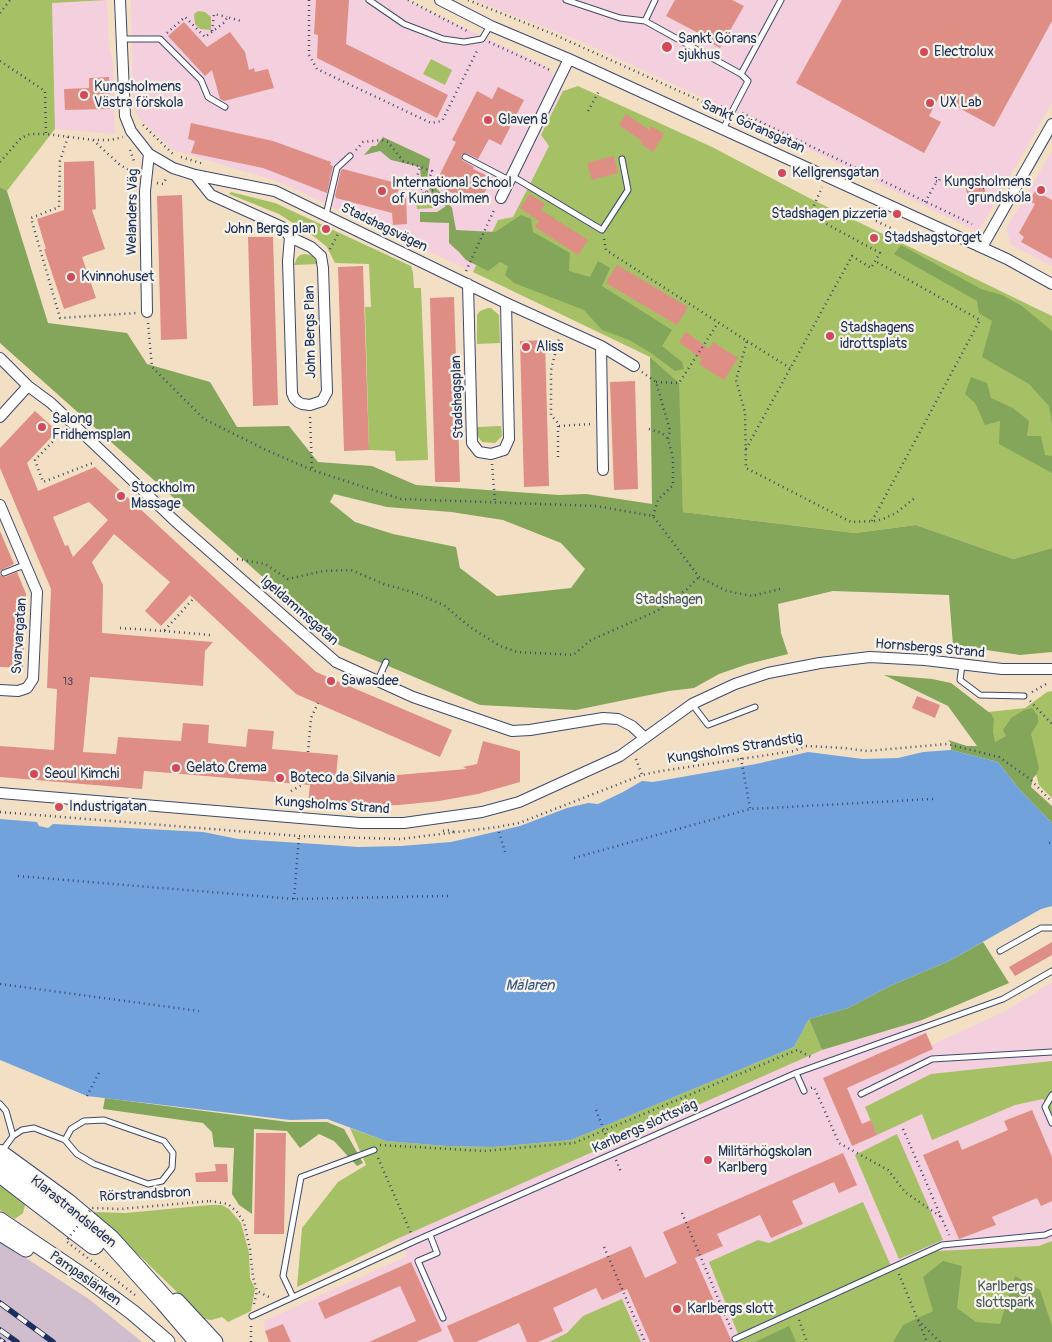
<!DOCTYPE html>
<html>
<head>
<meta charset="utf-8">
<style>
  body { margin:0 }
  canvas { display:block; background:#f3dfc4 }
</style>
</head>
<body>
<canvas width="1052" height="1342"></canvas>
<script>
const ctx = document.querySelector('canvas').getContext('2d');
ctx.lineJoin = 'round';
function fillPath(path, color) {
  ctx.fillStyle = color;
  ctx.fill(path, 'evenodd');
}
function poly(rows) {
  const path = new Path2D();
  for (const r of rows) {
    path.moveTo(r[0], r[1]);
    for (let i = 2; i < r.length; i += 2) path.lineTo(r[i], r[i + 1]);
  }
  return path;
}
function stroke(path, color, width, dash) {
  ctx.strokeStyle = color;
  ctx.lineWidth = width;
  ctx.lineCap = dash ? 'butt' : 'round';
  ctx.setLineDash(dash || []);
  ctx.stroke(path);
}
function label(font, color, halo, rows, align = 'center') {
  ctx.font = font + ' Pangolin,sans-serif';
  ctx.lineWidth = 4.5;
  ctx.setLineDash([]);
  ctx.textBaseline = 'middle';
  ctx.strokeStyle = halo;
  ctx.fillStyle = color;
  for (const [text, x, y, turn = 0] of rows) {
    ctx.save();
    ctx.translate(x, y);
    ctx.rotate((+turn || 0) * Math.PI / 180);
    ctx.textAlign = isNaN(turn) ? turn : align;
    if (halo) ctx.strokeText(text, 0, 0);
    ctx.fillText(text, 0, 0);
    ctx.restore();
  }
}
fillPath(poly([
  [107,0,109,48,113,61,115,134,55,129,52,3],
  [131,0,406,0,547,67,563,91,541,135,549,146,513,217,498,220,473,272,279,182,173,150,138,117,133,106],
  [474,0,1052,0,1052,103,978,232,710,101,580,41],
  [1052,151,1052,266,1011,245,1006,229],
  [1052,982,1052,1342,269,1342,265,1331,264,1321,407,1256,350,1128,386,1141,822,1050,922,1020,931,1045,1004,1012]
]), '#f4cfde');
fillPath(poly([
  [0,1241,90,1300,142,1342,0,1342]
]), '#d0bdce');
fillPath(poly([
  [0,0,107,0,52,3,55,129,7,191,0,187],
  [198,11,205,12,211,17,211,30,200,29,195,24,194,14],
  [431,59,452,70,445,85,423,74],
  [578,86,712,147,815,201,1052,316,1052,548,1013,559,916,525,855,533,683,512,678,383,650,357,473,272,498,220,513,217,532,180,549,146,541,135,563,91],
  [231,192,275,203,411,266,413,273,414,288,421,288,428,460,396,461,395,451,369,450,365,307,371,307,369,264,335,263,327,247,316,238,279,214,229,194],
  [434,194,433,208,417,209,416,198],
  [305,254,310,255,314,257,318,264,294,265,297,258,300,255],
  [488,308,491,308,499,315,500,343,477,344,477,315,480,311],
  [501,426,502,436,495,443,482,442,477,435,477,427],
  [951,683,988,712,1025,708,1047,692,1052,691,1052,798,1039,785,1030,750,993,750],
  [809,1019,822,1050,399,1238,297,1287,302,1228,338,1182,366,1165,350,1128,386,1141,446,1146,493,1147,571,1140,794,1047],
  [1052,1061,1052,1114,1043,1099,1015,1105,932,1140,922,1114,877,1135,865,1107,931,1074],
  [897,1134,943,1240,899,1259,855,1155],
  [0,1180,20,1195,25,1205,23,1213,15,1219,0,1210],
  [863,1202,891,1266,738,1334,709,1262,758,1240,769,1243],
  [210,1205,222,1205,229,1209,241,1223,249,1253,250,1278,255,1289,251,1311,228,1322,222,1317,211,1320,200,1318,178,1293,141,1257,92,1216,94,1212,126,1213],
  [1052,1241,1052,1342,737,1342,937,1251,1039,1246],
  [622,1299,641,1342,549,1342,567,1333,583,1316]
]), '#a6c066');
fillPath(poly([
  [383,137,430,159,427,178,447,200,452,208,456,230,495,232,521,215,531,219,533,232,570,253,569,271,590,277,598,261,610,268,602,286,672,330,662,346,682,362,684,369,675,371,651,353,629,340,602,330,584,310,514,283,505,275,508,266,500,262,488,271,466,260,459,252,449,243,449,223,420,222,420,212,437,212,446,206,437,201,421,178,420,167,391,160,380,151,364,155,372,146,376,146],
  [0,187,7,191,48,323,127,333,147,364,210,382,237,427,289,426,318,462,372,466,416,485,559,495,586,494,652,504,650,357,679,383,683,512,855,533,916,525,1013,559,1052,548,1052,652,1020,655,953,645,949,595,833,591,778,604,781,633,788,654,748,664,719,674,694,688,669,691,576,710,480,705,339,645,0,343],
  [334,494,387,507,451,512,503,520,561,543,585,569,571,588,497,596,460,568,456,547,393,534,355,522,330,502],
  [901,245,981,289,1002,295,1022,306,1052,331,1052,425,1049,406,1029,384,982,357,992,321,979,313,977,301,894,254],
  [971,377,987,383,991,398,1013,408,1029,421,1027,436,1041,436,1045,455,1052,456,1052,473,999,444,1000,421,985,425,975,403,965,394],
  [884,675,932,679,951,683,991,714,994,719,993,732,995,742,1006,736,1003,730,1011,718,1024,710,1032,708,1038,716,1038,723,1031,734,1039,768,1036,775,1033,778,1031,787,1052,806,1052,823,1020,790,998,762,951,750,951,743,948,740,967,746,977,746,948,706],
  [983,942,1009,983,922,1020,822,1050,809,1019,848,1008,890,986,949,961],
  [105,1098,288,1122,327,1122,344,1129,363,1163,357,1166,334,1141,319,1134,300,1148,287,1131,254,1129,252,1214,239,1205,232,1194,234,1148,214,1147,212,1132,203,1123,103,1109],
  [943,1261,962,1266,957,1308,976,1322,1000,1324,1015,1276,1040,1290,1052,1326,1052,1342,893,1342,903,1325,933,1311,923,1277],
  [789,1326,796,1342,755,1342]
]), '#84a65b');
fillPath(poly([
  [951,750,998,762,1020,790,1052,823,1052,906,1041,909,949,961,890,986,848,1008,809,1019,794,1047,571,1140,493,1147,446,1146,386,1141,327,1119,290,1120,87,1096,0,1060,0,819,37,822,39,826,48,828,53,824,203,832,238,839,316,844,358,847,401,846,451,842,520,826,567,808,588,803,598,804,623,792,642,781,653,782,756,764,808,752,863,759,898,758,923,752]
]), '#72a2dc');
fillPath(poly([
  [316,0,349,0,346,44,448,95,437,118,317,58,318,35,314,34],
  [675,0,732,0,744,6,720,48,703,38,704,36,666,16],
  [842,0,1052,0,1052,21,994,127,939,97,929,116,941,122,924,153,796,83],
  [184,22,207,47,230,32,245,52,249,70,254,68,255,72,268,69,274,88,224,101,220,99,212,70,205,76,168,36],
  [109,77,110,109,65,110,64,89,89,88,89,78],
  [498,87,524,100,501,145,489,139,478,159,465,153,461,155,462,160,474,167,473,169,492,178,478,206,435,184,456,142,452,140,477,91,492,99],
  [626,114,649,130,651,126,664,134,653,152,640,143,642,141,619,125],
  [191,123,273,141,331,162,330,165,333,166,327,193,263,168,191,153,195,141,188,139],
  [614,156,618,173,592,180,587,163],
  [94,161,96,209,92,210,105,249,82,257,96,298,64,309,44,249,46,249,37,219,64,210,64,162],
  [343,169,400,184,397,195,406,196,407,224,393,225,392,213,336,198,335,196,341,170],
  [982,181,986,193,969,198,965,187],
  [1035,191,1052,200,1052,259,1021,242,1024,237,1019,233,1035,204,1029,201],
  [530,194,545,204,541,210,588,240,578,255,535,227,539,221,520,208],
  [182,195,187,339,161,340,157,196],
  [248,237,273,237,278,405,253,406],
  [617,265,688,307,677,325,606,283],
  [363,266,369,450,344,451,338,267],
  [454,297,460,482,435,482,430,298],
  [686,332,709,349,713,342,738,358,724,380,699,364,702,359,679,342],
  [545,340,549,486,524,487,520,341],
  [635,381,638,489,614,490,610,382],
  [35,411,57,431,27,463,38,491,95,467,316,672,452,730,440,757,296,694,190,595,161,626,145,611,170,582,114,534,92,562,103,585,102,633,213,642,205,651,203,686,90,677,83,752,116,754,118,737,181,741,183,723,209,725,208,743,246,747,248,729,274,731,272,749,338,755,336,776,397,775,467,769,463,767,477,764,483,741,520,751,520,782,478,794,439,801,399,805,357,806,308,803,310,785,159,772,144,771,142,789,0,777,0,746,54,750,57,689,47,688,51,589,0,468,0,448],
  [89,502,108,520,73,557,68,545,65,546,53,517],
  [0,531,14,564,0,571],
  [17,572,26,594,23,668,0,667,0,575,5,577],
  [917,696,940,705,935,718,912,708],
  [1052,942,1052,955,1015,976,1009,967],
  [926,1033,933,1049,847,1088,862,1124,871,1120,877,1135,852,1146,823,1078],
  [1032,1110,1052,1157,1052,1201,1041,1206,1037,1198,992,1217,996,1225,959,1239,923,1155,958,1140,962,1150,1008,1130,1004,1121],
  [256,1133,286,1133,284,1234,254,1234],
  [843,1153,857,1185,839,1193,834,1182,792,1201,803,1224,771,1238,760,1215,717,1234,723,1246,695,1258,732,1342,650,1342,627,1289,602,1300,596,1288,553,1308,563,1331,538,1342,527,1342,519,1323,476,1342,454,1342,447,1326,631,1246,645,1278,677,1263,663,1232],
  [215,1164,227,1164,228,1182,196,1182,195,1173,216,1171],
  [411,1262,442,1331,416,1342,369,1342,416,1321,400,1286,325,1319,318,1303],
  [283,1324,291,1342,269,1342,265,1331]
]), '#df8e86');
const lane = poly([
  [369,0,404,24,443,39,464,42,482,39,490,26],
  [566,0,620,18,645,21,741,74,748,81,723,129],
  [645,21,655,0],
  [122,39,160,39,201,80,208,97,225,107],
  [741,74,781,0],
  [465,157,509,180],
  [512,176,602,230,628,190,622,159],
  [326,215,337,168,350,156],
  [4,573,19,567,26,566],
  [962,665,960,680,980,695,1024,696],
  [378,680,386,662],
  [692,704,708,725,755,707],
  [1000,951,1041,928,1052,928],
  [796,1073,804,1091],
  [861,1094,932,1059,1052,1052],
  [1052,1095,1045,1107,1052,1123],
  [0,1104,6,1111,13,1136],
  [2,1151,13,1136,22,1130,34,1128,65,1140,77,1154,94,1164,148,1184,162,1181,172,1168,173,1153,164,1141,104,1120,84,1121,71,1129,65,1140],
  [430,1235,437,1253,418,1261,443,1318],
  [293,1297,283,1276,301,1177,374,1150],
  [252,1316,415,1241,796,1073,1003,999,1052,971],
  [735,1339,942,1245,1045,1235,1052,1232]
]);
const street = poly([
  [120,0,125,116,131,131,149,154,173,168,195,175,275,191,506,303,601,346,603,470],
  [440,0,491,26,569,59,1007,259,1052,284],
  [195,175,211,195,282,227,290,237,311,247,321,256,323,268,327,392,322,401,310,405,302,404,298,402,294,398,292,393,288,261,290,237],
  [501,198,569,59],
  [982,247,1052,124],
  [468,284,472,443,479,452,491,454,504,450,509,439,506,303],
  [147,312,145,191,149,154],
  [601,346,634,366],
  [0,358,28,386,51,403,175,521,336,662,413,697,512,731,530,730,603,718,618,719,632,726,645,738],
  [0,417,28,386],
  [0,505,37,592,33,679,27,688,18,691,0,690],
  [0,793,360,823,404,823,482,812,519,802,620,756,692,704,735,684,768,673,820,663,870,657,925,660,1002,669,1052,669]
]);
const secondary = poly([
  [0,1220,86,1278,132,1312,167,1342],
  [0,1233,26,1249],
  [177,1301,215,1342]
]);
const highway = poly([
  [0,1155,66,1203,110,1240,165,1301,200,1342],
  [0,1172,94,1244]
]);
stroke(lane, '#3b496d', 7);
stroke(street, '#3b496d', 12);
stroke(secondary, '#3b496d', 17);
stroke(highway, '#3b496d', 22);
stroke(poly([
  [309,0,309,55,317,69,431,123,442,121,478,49],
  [408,0,469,32],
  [468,0,553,34,710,105,725,107],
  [0,13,10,0],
  [212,31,214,14,227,17],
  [167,33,185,17,205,37,225,22,227,17,241,21],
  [489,42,550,70],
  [0,61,45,91,46,134],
  [588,111,599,91],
  [742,113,972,224],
  [143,125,173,154],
  [68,137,60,161,59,207,31,218,60,318,137,313],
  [93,140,120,165,135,173],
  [130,150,135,164],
  [356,150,363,142,382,140,388,142,403,161,432,171,427,184,434,190,410,197],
  [181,157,204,164],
  [0,162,21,138,30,134,46,134,93,140,111,140,123,137],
  [936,177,935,181,939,182,940,178],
  [157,183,163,184,167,177],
  [408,183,413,183,426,192],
  [413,183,416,180,420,167],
  [983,188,984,188],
  [925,202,937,181],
  [874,220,876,216],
  [876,221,893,229],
  [604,239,606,250,747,341,736,380,745,412,746,468,851,522,875,521,883,519,896,513,916,497],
  [330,249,338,234],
  [466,271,495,208],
  [148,323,152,367,204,419,264,449,312,470,401,499,596,506,653,516,699,577,727,591,752,596,780,589],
  [747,341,790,368],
  [642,372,656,382,670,430,668,439,673,458,673,485,658,500,653,516],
  [656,382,679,383,718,323],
  [310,417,312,470],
  [559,426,591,424],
  [649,429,662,433,668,439],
  [63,431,35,460,43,482,95,462],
  [746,449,852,256,871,268,880,253,810,215,822,187],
  [558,457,558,423,551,415,551,370,559,339],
  [492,464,495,502],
  [872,521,980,320,875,261],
  [237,559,265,564,288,579,323,571,351,570,384,584,415,593,444,605,470,627,500,646,517,652,573,655,591,640,657,611,687,589,699,577],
  [120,628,164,631,194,598],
  [164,631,210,635],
  [329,677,330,674],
  [1032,692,1048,683],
  [1030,701,1052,724],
  [308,752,311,718,318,703],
  [741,758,750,808],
  [636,759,642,775],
  [291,791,304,784],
  [0,812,299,836,400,839,498,827,519,823,642,775,661,771,794,751,805,746,844,748,867,751,947,744,999,757,1030,779,1052,802],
  [443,831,450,830,454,832],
  [499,832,505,852],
  [1049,843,1052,842],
  [574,858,750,809,933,799],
  [18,876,294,899,448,896],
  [294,899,299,836],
  [0,984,199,1011],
  [811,1088,814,1087,839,1143,888,1170,905,1192,941,1217],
  [87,1096,100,1071],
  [596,1110,610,1146],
  [903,1129,949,1235],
  [380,1145,484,1151,574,1143,797,1050,811,1057],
  [378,1158,411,1233],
  [616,1160,621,1172],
  [210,1201,228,1204,237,1212,244,1222,250,1249,253,1277,257,1291,271,1298],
  [682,1213,732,1331],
  [604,1247,645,1342],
  [899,1274,927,1342],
  [254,1304,257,1291],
  [799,1320,807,1342],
  [918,1320,940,1342],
  [251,1342,251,1324]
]), '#3b496d', 2.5, [1, 4]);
stroke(lane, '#fff', 5);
stroke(street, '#fff', 10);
stroke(secondary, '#fff', 15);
stroke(highway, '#fff', 20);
const rail = poly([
  [0,1303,53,1342],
  [0,1330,17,1342],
  [0,1340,3,1342]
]);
stroke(rail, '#1b2f5e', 5.5);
stroke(rail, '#f7f3e8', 4, [11]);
stroke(poly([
  [135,1295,66,1241,92,1208,120,1209,210,1201]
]), '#3b496d', 2.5, [1, 4]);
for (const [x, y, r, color] of [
  [667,47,6,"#d1495b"],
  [924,52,5,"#d1495b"],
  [84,95,5,"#d1495b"],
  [930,103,5,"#d1495b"],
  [488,120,5,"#d1495b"],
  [782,173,5,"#d1495b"],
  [1041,190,5,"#d1495b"],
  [382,191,5,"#d1495b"],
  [897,214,5,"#d1495b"],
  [326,229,5,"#d1495b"],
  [874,238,5,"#d1495b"],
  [71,277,5,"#d1495b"],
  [830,336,5,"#d1495b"],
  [526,347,5,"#d1495b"],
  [42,427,5,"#d1495b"],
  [121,496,5,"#d1495b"],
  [331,681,5,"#d1495b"],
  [176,768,5,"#d1495b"],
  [34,774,5,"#d1495b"],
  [280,778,5,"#d1495b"],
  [59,807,5,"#d1495b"],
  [708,1160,5,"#d1495b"],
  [677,1309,5,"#d1495b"]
]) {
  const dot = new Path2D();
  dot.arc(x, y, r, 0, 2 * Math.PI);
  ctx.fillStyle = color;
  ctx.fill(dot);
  stroke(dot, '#f7f3e8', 2);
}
label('11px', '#4c4768', null, [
  ["13",68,682]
]);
label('14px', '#1b2f5e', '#f7f3e8', [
  ["Sankt Görans",678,39],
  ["sjukhus",678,55],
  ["Electrolux",934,52],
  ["Kungsholmens",94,87],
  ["Västra förskola",94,103],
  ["UX Lab",940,103],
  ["Glaven 8",498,120],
  ["Kellgrensgatan",792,173],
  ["Kungsholmens",1031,182,"right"],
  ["grundskola",1031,198,"right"],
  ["International School",392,183],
  ["of Kungsholmen",392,199],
  ["Stadshagen pizzeria",887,214,"right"],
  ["John Bergs plan",316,229,"right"],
  ["Stadshagstorget",884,238],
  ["Kvinnohuset",81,277],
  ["Stadshagens",840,328],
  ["idrottsplats",840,344],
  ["Aliss",536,347],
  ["Salong",52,419],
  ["Fridhemsplan",52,435],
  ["Stockholm",131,488],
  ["Massage",131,504],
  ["Sawasdee",341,681],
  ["Gelato Crema",186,768],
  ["Seoul Kimchi",44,774],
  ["Boteco da Silvania",290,778],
  ["Industrigatan",69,807],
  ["Militärhögskolan",718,1152],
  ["Karlberg",718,1168],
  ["Karlbergs slott",687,1309]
], 'left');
label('14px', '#1b2f5e', '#f7f3e8', [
  ["Sankt Göransgatan",753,127,24],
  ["Welanders Väg",133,212,-89],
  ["Stadshagsvägen",384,228,26],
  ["John Bergs Plan",311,332,-91],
  ["Stadshagsplan",458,397,-92],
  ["Igeldammsgatan",299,611,41],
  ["Svarvargatan",20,636,-86],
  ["Hornsbergs Strand",930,649,5],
  ["Kungsholms Strandstig",735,749,-9],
  ["Kungsholms Strand",332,806,4],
  ["Karlbergs slottsväg",645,1127,-24],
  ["Rörstrandsbron",145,1195,-3],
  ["Klarastrandsleden",73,1212,39],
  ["Pampaslänken",85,1279,35]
]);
label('14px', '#455a60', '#f7f3e8', [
  ["Stadshagen",669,600],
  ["Karlbergs",1005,1287],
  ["slottspark",1005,1303]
]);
label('italic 15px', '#39578a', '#f7f3e8', [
  ["Mälaren",530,986]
]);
</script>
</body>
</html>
